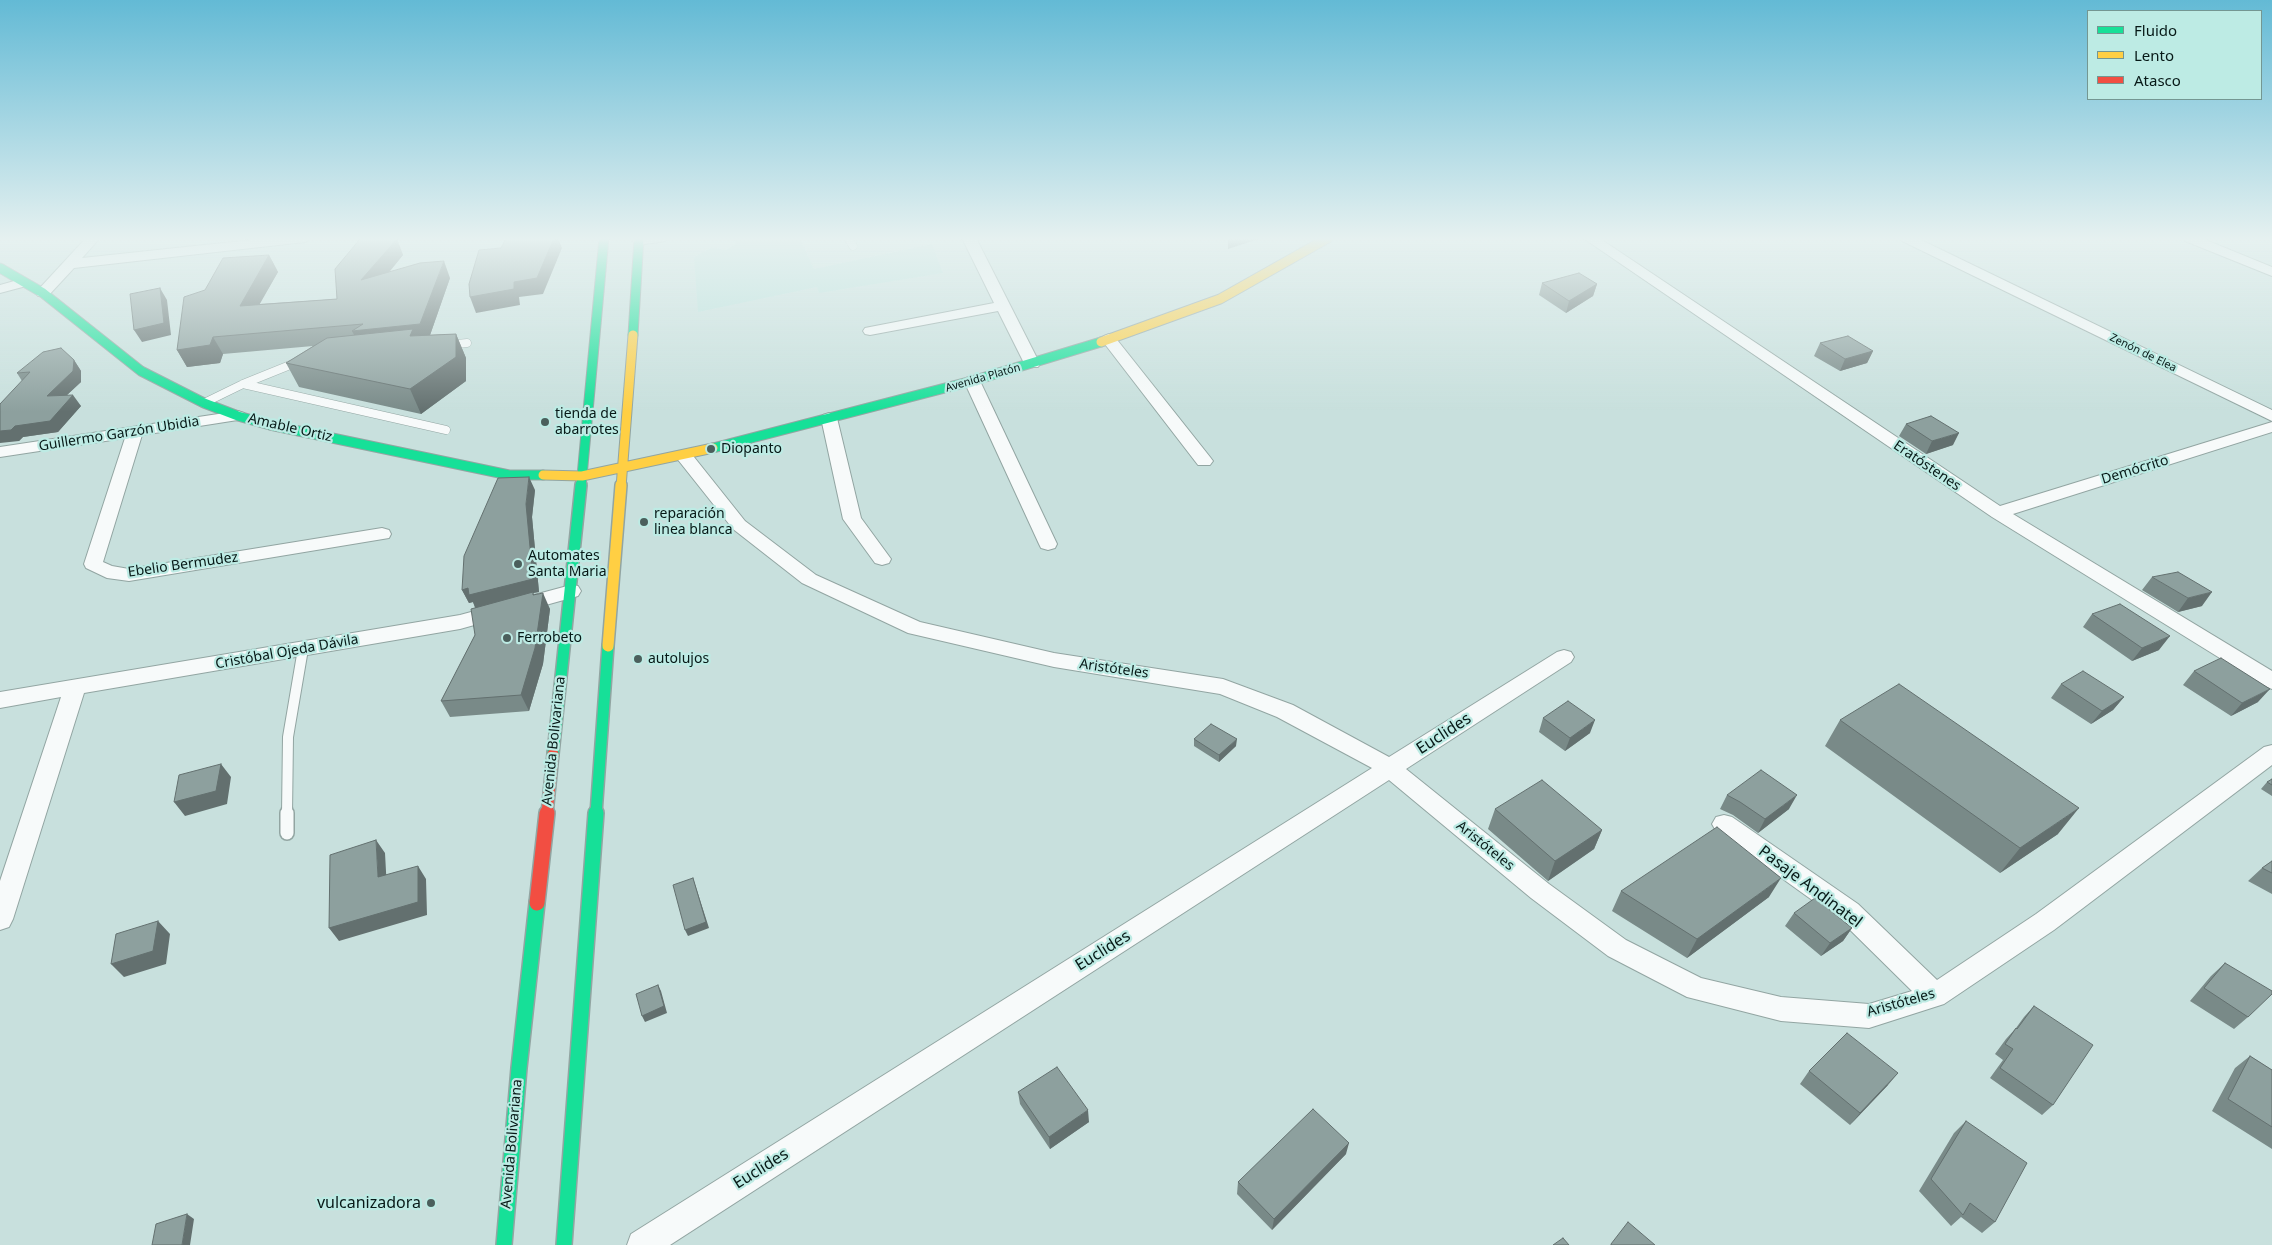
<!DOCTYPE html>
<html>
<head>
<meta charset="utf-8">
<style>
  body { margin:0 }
  #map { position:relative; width:2272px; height:1245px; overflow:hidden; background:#c8e0dd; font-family:"Noto Sans",sans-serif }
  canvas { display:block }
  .legend { position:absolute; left:2087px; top:10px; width:175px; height:90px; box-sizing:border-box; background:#bdebe4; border:1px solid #749792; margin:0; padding:6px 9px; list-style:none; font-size:15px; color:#071917 }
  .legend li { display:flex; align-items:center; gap:10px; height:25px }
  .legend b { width:25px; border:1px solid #749792 }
</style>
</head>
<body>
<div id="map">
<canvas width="2272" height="1245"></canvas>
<ul class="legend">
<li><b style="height:6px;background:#16e098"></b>Fluido</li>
<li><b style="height:6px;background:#ffcf43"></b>Lento</li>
<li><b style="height:6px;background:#f24e42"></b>Atasco</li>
</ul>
</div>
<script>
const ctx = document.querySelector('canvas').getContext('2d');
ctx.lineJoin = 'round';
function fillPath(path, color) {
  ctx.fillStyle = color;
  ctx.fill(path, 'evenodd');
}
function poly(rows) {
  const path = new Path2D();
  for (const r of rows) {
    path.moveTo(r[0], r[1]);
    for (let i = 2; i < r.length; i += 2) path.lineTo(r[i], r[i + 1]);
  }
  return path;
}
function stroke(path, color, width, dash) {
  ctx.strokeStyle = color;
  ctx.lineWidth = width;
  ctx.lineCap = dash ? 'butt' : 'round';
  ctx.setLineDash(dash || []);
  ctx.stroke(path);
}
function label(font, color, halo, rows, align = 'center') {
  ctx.font = font + ' "Noto Sans",sans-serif';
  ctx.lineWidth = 4.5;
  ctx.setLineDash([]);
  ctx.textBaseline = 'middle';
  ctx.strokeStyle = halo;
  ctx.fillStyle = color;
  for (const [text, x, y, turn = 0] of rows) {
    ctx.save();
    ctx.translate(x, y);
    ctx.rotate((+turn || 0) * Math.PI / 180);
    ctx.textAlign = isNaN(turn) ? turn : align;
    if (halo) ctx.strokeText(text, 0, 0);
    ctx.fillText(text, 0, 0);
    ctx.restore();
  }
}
fillPath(poly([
  [744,238,800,238,814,269,932,244,943,273,819,293,817,287,698,312,694,257,713,247,725,250,736,244,734,239]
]), '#b8e1db');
const laneFar2 = poly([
  [848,238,853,246],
  [448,345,467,343],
  [243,384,446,430],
  [204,403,243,384,300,361]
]);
const laneFar1 = poly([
  [287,814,288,737,303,649]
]);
const lane = poly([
  [287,833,287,813]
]);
const street = poly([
  [86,238,100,238,82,258,270,238,312,238,305,242,74,268,48,296,38,296,36,293,38,290,86,238],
  [634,238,667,238,665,241,639,245,632,241,634,238],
  [962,238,976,238,1040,364,1038,367,1026,367,998,311,870,335,865,334,863,331,865,328,870,327,994,303,962,238],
  [1583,238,1599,238,2000,506,2272,422,2272,432,2013,514,2272,671,2272,689,2265,686,1992,517,1583,238],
  [1900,238,1917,238,2272,410,2272,421,1902,241,1900,238],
  [2183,238,2201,238,2272,267,2272,276,2185,241,2183,238],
  [25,278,32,282,30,285,0,293,0,285,25,278],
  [1109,334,1114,336,1210,457,1213,461,1210,465,1198,465,1101,339,1104,336,1109,334],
  [972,376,978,378,980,381,1057,544,1055,548,1048,550,1041,548,1039,544,964,381,966,378,972,376],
  [238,411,244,413,246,416,244,419,142,435,103,562,112,566,129,569,382,528,389,530,391,534,389,538,129,581,107,578,86,568,84,564,125,438,0,457,0,447,238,411],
  [829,413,835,415,837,418,861,518,891,559,889,563,882,565,875,563,843,519,821,418,823,415,829,413],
  [684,451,690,452,745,521,816,575,920,622,1054,653,1223,679,1293,705,1389,757,1557,652,1564,650,1571,652,1574,657,1571,662,1406,769,1549,884,1626,940,1701,978,1781,997,1869,1004,1912,991,1840,920,1716,831,1712,824,1716,817,1724,815,1732,817,1858,904,1937,980,2036,914,2264,747,2272,745,2272,765,2054,930,1944,1004,1869,1028,1781,1021,1687,997,1608,956,1531,898,1389,780,670,1245,627,1245,631,1234,1372,768,1277,717,1220,694,1054,667,908,633,802,583,733,529,675,456,678,452,684,451],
  [571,585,578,586,581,591,578,596,460,629,84,693,13,919,9,927,0,930,0,881,61,697,0,708,0,692,460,615,571,585]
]);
const fastFar2 = poly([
  [0,268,43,293,141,371,204,403,238,416,270,425,509,475,543,475],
  [633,335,639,238],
  [713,448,972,381,1101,342],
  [581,487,604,238]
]);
const fastFar1 = poly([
  [553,754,581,485],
  [596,814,608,646]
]);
const fast = poly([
  [504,1245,519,1068,537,903],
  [564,1245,596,813]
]);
const slowFar1 = poly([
  [1101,342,1220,299,1328,238],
  [543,475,582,476,713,448],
  [621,487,633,335]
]);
const slow = poly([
  [608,646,621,485]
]);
const jamFar1 = poly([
  [547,814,553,754]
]);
const jam = poly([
  [537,903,547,813]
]);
stroke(laneFar2, '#92a5a2', 9);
stroke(laneFar1, '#92a5a2', 12);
stroke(lane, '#92a5a2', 16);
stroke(street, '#92a5a2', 2);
stroke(fastFar2, '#92a5a2', 11);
stroke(fastFar1, '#92a5a2', 14);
stroke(fast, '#92a5a2', 18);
stroke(slowFar1, '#92a5a2', 11);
stroke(slow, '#92a5a2', 14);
stroke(jamFar1, '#92a5a2', 14);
stroke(jam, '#92a5a2', 18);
stroke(laneFar2, '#f7fafa', 8);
stroke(laneFar1, '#f7fafa', 10);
stroke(lane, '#f7fafa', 13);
fillPath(street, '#f7fafa');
stroke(fastFar2, '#16e098', 9);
stroke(fastFar1, '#16e098', 11);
stroke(fast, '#16e098', 15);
stroke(slowFar1, '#ffcf43', 9);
stroke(slow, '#ffcf43', 11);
stroke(jamFar1, '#f24e42', 11);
stroke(jam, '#f24e42', 15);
fillPath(poly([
  [397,239,403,255,389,272,450,278,430,335,456,334,466,358,466,381,421,414,299,387,286,363,313,346,223,354,220,363,187,367,177,350,205,290,269,255,278,272,259,304,337,299],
  [1542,283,1597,284,1593,296,1566,313,1539,295],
  [1820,343,1873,351,1867,363,1840,371,1814,356],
  [74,360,81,371,81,382,67,395,81,406,58,432,23,437,19,441,22,381,17,373],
  [1906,424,1953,445,1926,454,1899,436],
  [535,490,532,517,539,592,533,593,534,595,550,609,543,664,529,711,450,717,441,701,475,635,475,608,473,602,469,603,462,590],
  [2152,577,2202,606,2178,612,2142,590],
  [2092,614,2159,650,2132,661,2083,627],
  [2194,671,2258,702,2231,716,2183,685],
  [2061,684,2124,697,2113,710,2091,724,2051,698],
  [1543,718,1590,733,1565,751,1539,732],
  [1840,720,2058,834,2000,873,1825,746],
  [1194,739,1236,746,1219,762,1194,746],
  [2272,779,2272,796,2261,789,2267,782],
  [1727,795,1789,809,1758,833,1733,815,1720,809],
  [1495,809,1602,830,1594,849,1548,881,1488,829],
  [2272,861,2272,894,2248,881,2262,868],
  [1621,891,1769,897,1687,958,1612,911],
  [1794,913,1852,928,1843,941,1821,956,1785,926],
  [2225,963,2248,1017,2234,1029,2190,1001,2211,976],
  [2034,1006,2053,1105,2042,1115,1990,1078,2003,1060,1995,1054,2006,1039,2016,1028,2024,1017],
  [2250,1056,2272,1070,2272,1149,2212,1111,2235,1068],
  [1809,1071,1888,1085,1850,1125,1800,1084],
  [1018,1092,1089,1122,1050,1149,1020,1104],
  [1966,1121,1995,1222,1982,1233,1961,1217,1951,1226,1919,1191,1954,1133],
  [1346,1154,1272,1230,1237,1194,1238,1182]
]), '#798a88');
fillPath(poly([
  [550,238,558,238,562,248,543,294,519,297,520,305,476,313,470,297],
  [1228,238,1262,238,1228,249],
  [397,239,403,255,369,297,361,280],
  [269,255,278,272,249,323,240,306],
  [444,261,450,278,428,341,361,348,352,331,420,324],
  [1597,284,1593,296,1566,313,1569,301],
  [160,288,167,300,171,335,142,342,134,330],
  [456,334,466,358,466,381,421,414,410,389],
  [213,337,223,354,220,363,187,367,177,350],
  [1873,351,1867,363,1840,371,1845,359],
  [74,360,81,371,81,382,54,407,47,396],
  [73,395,81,406,58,432,23,437,19,441,0,443,0,431],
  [1959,433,1953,445,1926,454,1932,441],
  [529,477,535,490,532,517,539,592,533,593,540,609,476,609,473,602,469,603,462,590,526,504],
  [2212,592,2202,606,2178,612,2188,598],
  [543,593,550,609,543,664,529,711,521,695],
  [2170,636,2159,650,2132,661,2142,648],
  [2270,689,2258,702,2231,716,2242,703],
  [2124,697,2113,710,2091,724,2102,711],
  [1595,720,1590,733,1565,751,1570,738],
  [1237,739,1236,746,1219,762,1219,755],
  [221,764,231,777,227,804,185,816,174,802],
  [1797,795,1789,809,1758,833,1765,819],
  [2079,808,2058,834,2000,873,2020,848],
  [1602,830,1594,849,1548,881,1555,861],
  [376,840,385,853,387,890,378,877],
  [418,866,426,879,427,915,339,941,329,928],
  [693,878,709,928,688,936,685,930],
  [1781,878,1769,897,1687,958,1697,939],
  [158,921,170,934,166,964,124,977,111,964],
  [1852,928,1843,941,1821,956,1830,943],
  [658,985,661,991,667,1013,645,1022,642,1016],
  [1898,1073,1888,1085,1850,1125,1860,1113],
  [1088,1110,1089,1122,1050,1149,1049,1137],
  [1349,1143,1346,1154,1272,1230,1274,1219],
  [187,1214,194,1219,190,1245,182,1245]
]), '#63706f');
const building = poly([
  [506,238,554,238,537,278,514,282,514,289,470,297,469,284,479,250,501,248,506,238],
  [360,239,397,239,361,280,420,263,444,261,420,324,352,331,363,324,213,337,210,345,177,350,184,297,205,290,223,258,269,255,240,306,337,299,335,269,360,239],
  [1579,273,1597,284,1569,301,1542,283,1579,273],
  [160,288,164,323,134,330,130,294,160,288],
  [413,329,410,336,456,334,456,357,410,389,286,363,327,338,413,329],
  [1848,336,1873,351,1845,359,1820,343,1848,336],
  [61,348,74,360,73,371,47,396,73,395,50,421,15,426,11,430,0,431,0,404,30,372,17,373,43,352,61,348],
  [1931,416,1959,433,1932,441,1906,424,1931,416],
  [529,477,526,504,533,579,469,595,468,588,462,590,464,556,498,478,529,477],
  [2178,572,2212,592,2188,598,2152,577,2178,572],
  [533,592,533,595,543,593,535,648,521,695,441,701,475,635,471,609,533,592],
  [2120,604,2170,636,2142,648,2092,614,2120,604],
  [2221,658,2270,689,2242,703,2194,671,2221,658],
  [2083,671,2124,697,2102,711,2061,684,2083,671],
  [1899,684,2079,808,2020,848,1840,720,1899,684],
  [1568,701,1595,720,1570,738,1543,718,1568,701],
  [1211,724,1237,739,1219,755,1194,739,1211,724],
  [221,764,216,791,174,802,179,775,221,764],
  [1761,770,1797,795,1765,819,1740,802,1727,795,1761,770],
  [2272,779,2272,785,2267,782,2272,779],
  [1542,780,1602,830,1555,861,1495,809,1542,780],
  [1717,827,1781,878,1697,939,1621,891,1717,827],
  [376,840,378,877,418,866,418,902,329,928,330,855,376,840],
  [2272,861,2272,873,2262,868,2272,861],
  [693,878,706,922,685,930,673,885,693,878],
  [1815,898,1852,928,1830,943,1794,913,1815,898],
  [158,921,153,951,111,964,116,934,158,921],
  [2225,963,2272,991,2272,994,2248,1017,2204,988,2225,963],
  [658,985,664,1006,642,1016,636,994,658,985],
  [2034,1006,2093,1045,2053,1105,2000,1068,2013,1049,2005,1044,2016,1028,2017,1029,2034,1006],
  [1847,1033,1898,1073,1860,1113,1809,1071,1847,1033],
  [2250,1056,2272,1070,2272,1127,2228,1099,2250,1056],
  [1057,1067,1088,1110,1049,1137,1018,1092,1057,1067],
  [1313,1109,1349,1143,1274,1219,1238,1182,1313,1109],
  [1966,1121,2027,1163,1995,1222,1970,1203,1963,1215,1931,1179,1966,1121],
  [187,1214,182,1245,152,1245,156,1224,187,1214],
  [1628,1222,1655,1245,1611,1245,1611,1244,1628,1222],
  [1563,1238,1569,1245,1553,1245,1563,1238]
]);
fillPath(building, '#8da09e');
stroke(building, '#63706f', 1);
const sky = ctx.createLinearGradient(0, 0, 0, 412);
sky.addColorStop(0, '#63bad5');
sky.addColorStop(0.58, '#e6f1f0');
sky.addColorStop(1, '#e6f1f000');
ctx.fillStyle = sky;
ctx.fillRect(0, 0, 2272, 412);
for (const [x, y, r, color] of [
  [545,422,5,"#4b5f5c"],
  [711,449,5,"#4b5f5c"],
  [644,522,5,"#4b5f5c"],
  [518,564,5,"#4b5f5c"],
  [507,638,5,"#4b5f5c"],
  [638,659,5,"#4b5f5c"],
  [431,1203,5,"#4b5f5c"]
]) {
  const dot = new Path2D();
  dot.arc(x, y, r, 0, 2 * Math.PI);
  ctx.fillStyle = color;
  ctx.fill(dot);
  stroke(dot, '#bdebe4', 2);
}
label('11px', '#071917', '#bdebe4', [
  ["Zenón de Elea",2143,353,26],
  ["Avenida Platón",983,378,-16]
]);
label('14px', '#071917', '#bdebe4', [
  ["tienda de",555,414],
  ["abarrotes",555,430],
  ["Diopanto",721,449],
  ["reparación",654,514],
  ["linea blanca",654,530],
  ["Automates",528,556],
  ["Santa Maria",528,572],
  ["Ferrobeto",517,638],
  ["autolujos",648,659]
], 'left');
label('14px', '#071917', '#bdebe4', [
  ["Amable Ortiz",290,428,13],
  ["Guillermo Garzón Ubidia",119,434,-9],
  ["Eratóstenes",1927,466,34],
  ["Demócrito",2135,470,-17],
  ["Ebelio Bermudez",183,565,-8],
  ["Cristóbal Ojeda Dávila",287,652,-10],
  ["Aristóteles",1114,669,8],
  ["Avenida Bolivariana",554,741,-84],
  ["Aristóteles",1485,846,39],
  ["Aristóteles",1901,1003,-16],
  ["Avenida Bolivariana",512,1144,-85]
]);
label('16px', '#071917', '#bdebe4', [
  ["Euclides",1444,734,-33],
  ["Pasaje Andinatel",1810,887,37],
  ["Euclides",1103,951,-32],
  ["Euclides",761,1169,-32]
]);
label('16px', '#071917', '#bdebe4', [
  ["vulcanizadora",421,1203]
], 'right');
</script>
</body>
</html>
